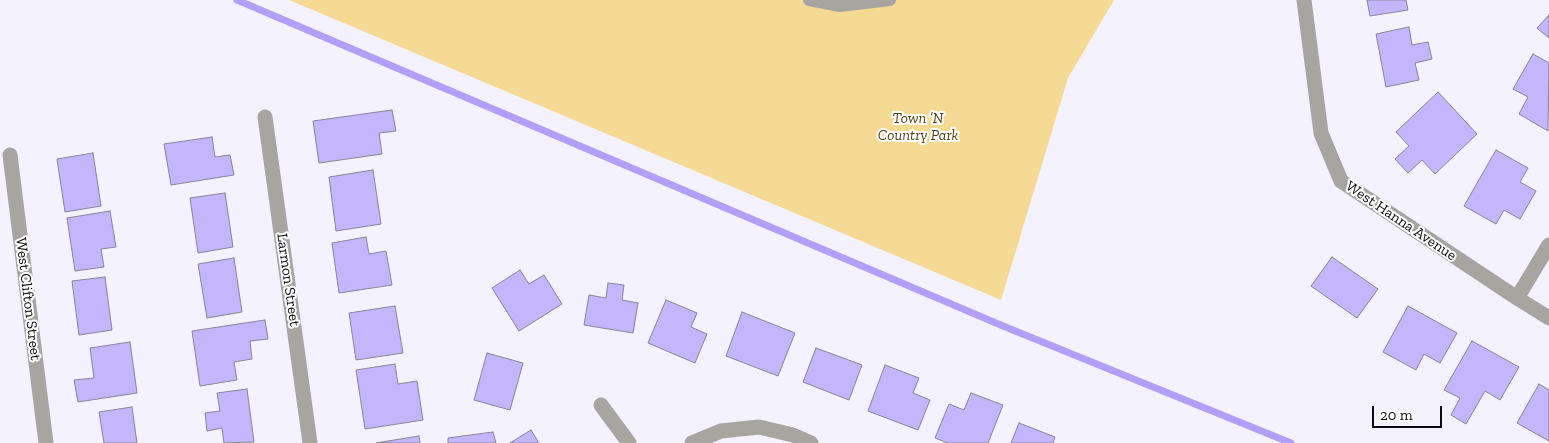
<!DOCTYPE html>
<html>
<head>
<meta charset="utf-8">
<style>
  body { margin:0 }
  #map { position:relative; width:1549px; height:443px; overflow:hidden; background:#f4f2ff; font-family:"Zilla Slab",serif }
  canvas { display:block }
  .scale { position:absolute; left:1372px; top:406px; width:70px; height:22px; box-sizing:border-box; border:2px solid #0c0b0f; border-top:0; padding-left:6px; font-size:15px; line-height:18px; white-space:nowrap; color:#0c0b0f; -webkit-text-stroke:4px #fff; paint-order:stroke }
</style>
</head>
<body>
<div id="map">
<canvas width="1549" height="443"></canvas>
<div class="scale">20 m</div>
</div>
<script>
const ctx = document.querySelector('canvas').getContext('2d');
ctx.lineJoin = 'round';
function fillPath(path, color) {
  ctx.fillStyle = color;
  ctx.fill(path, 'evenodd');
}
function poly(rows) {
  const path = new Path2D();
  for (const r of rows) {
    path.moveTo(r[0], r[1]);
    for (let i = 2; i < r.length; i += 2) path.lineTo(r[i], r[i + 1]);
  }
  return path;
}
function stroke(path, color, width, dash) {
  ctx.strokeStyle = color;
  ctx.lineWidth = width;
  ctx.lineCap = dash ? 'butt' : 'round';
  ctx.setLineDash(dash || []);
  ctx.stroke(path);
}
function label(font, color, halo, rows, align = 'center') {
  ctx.font = font + ' "Zilla Slab",serif';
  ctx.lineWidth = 4;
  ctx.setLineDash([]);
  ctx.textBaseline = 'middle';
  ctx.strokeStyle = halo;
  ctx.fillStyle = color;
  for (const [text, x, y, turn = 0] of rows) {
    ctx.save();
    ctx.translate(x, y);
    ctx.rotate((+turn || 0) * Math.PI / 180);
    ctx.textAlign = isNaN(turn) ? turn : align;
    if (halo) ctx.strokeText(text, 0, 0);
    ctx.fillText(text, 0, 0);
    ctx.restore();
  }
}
fillPath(poly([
  [289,0,1114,0,1068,78,1001,300]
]), '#f4da92');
stroke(poly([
  [237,0,1003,326,1291,443]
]), '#b29ffa', 7);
const building = poly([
  [1367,0,1406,0,1408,10,1370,16,1367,0],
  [1549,15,1549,38,1537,28,1549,15],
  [1409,27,1412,45,1428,42,1432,59,1415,63,1419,80,1386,87,1376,34,1409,27],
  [1533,54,1549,63,1548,131,1519,114,1528,97,1513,89,1533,54],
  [1438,92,1477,134,1435,174,1422,160,1408,173,1395,159,1409,146,1396,132,1438,92],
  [392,110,396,131,379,133,382,154,319,163,313,121,392,110],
  [212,137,215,157,230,155,234,175,171,185,164,144,212,137],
  [1496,150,1528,168,1520,182,1536,191,1520,219,1504,210,1496,224,1464,206,1496,150],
  [93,153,101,206,65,212,57,159,93,153],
  [373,170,381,224,336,231,329,177,373,170],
  [225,193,233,247,198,253,190,198,225,193],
  [110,211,116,247,101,249,104,267,75,271,67,218,110,211],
  [366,237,369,254,386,251,392,285,339,293,332,243,366,237],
  [1332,257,1378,289,1357,318,1311,286,1332,257],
  [234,258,242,312,207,318,198,264,234,258],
  [520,270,529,284,544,275,562,304,519,331,492,288,520,270],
  [105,277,112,330,79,335,72,281,105,277],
  [608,283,624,285,622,300,638,303,633,333,584,325,589,295,606,298,608,283],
  [666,300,697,313,691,327,707,334,695,363,648,343,666,300],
  [395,306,403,353,356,360,349,313,395,306],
  [1408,306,1457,333,1440,363,1424,354,1416,370,1383,352,1408,306],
  [742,312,795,333,778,376,726,356,742,312],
  [265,320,268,339,250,341,252,359,234,362,237,380,200,386,192,331,265,320],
  [1472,341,1519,367,1500,400,1485,391,1466,424,1451,415,1460,398,1444,390,1472,341],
  [130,342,137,393,78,402,74,380,94,378,90,348,130,342],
  [816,348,862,365,849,400,803,382,816,348],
  [487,353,523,363,510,410,474,400,487,353],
  [395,364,398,384,417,381,423,420,365,429,356,370,395,364],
  [885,365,919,378,913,393,930,400,918,430,868,411,885,365],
  [1539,384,1549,390,1549,441,1517,423,1539,384],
  [247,389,254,442,224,443,222,428,207,431,205,413,220,411,217,393,247,389],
  [971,393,1003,405,988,443,948,443,935,438,949,404,964,410,971,393],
  [132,407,137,443,104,443,99,412,132,407],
  [1019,423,1055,437,1053,443,1011,443,1019,423],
  [531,430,539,443,510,443,531,430],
  [493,432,496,443,448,443,448,438,493,432],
  [419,436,420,443,376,443,419,436]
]);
fillPath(building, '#c3b6ff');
stroke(building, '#878590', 1);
stroke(poly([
  [809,0,840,6,890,0]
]), '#a7a5a0', 12);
stroke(poly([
  [1304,0,1321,133,1341,181,1517,298,1549,318],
  [265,117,310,443],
  [10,155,46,443],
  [1517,298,1549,245],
  [601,405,629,443],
  [692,443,721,431,759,427,793,435,811,443]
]), '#a7a5a0', 15);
label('italic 15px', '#4c3e12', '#fff', [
  ["Town ’N",918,119],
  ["Country Park",918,136]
]);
label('15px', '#0c0b0f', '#fff', [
  ["West Hanna Avenue",1401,221,34],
  ["Larmon Street",288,280,82],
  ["West Clifton Street",28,299,83]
]);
</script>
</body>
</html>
